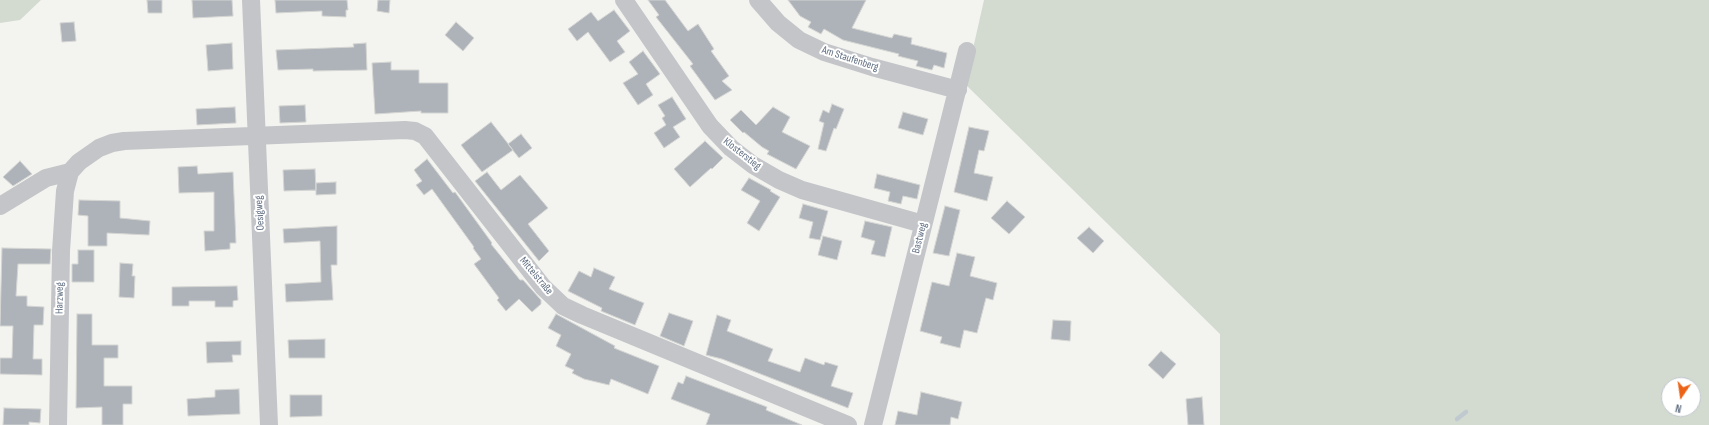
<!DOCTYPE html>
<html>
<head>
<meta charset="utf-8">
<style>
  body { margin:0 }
  #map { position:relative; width:1709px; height:425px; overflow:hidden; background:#f3f4ef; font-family:"Sofia Sans Condensed",sans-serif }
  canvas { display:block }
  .north { position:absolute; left:1661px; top:377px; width:40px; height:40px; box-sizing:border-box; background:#fff; border:1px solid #c0c5cd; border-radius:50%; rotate:193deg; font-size:11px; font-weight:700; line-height:16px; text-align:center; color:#616f82 }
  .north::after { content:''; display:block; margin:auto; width:14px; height:18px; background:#ec6317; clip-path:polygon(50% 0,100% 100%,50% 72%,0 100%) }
</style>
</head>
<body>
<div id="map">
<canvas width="1709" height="425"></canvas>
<div class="north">N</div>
</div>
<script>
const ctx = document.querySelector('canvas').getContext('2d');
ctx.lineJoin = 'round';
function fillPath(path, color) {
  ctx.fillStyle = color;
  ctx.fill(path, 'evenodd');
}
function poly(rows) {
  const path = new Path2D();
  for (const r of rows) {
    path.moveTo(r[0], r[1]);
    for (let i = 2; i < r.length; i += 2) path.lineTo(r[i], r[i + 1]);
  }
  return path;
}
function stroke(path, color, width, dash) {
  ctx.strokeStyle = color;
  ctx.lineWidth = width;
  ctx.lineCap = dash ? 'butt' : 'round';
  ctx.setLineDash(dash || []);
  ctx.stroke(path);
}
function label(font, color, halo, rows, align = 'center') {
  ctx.font = font + ' "Sofia Sans Condensed",sans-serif';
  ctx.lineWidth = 4;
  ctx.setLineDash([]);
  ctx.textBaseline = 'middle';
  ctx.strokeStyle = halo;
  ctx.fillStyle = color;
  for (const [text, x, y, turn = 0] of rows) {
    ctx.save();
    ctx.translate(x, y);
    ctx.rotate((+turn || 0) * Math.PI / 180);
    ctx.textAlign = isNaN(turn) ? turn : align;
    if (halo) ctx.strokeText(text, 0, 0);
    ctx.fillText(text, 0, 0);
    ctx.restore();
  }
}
fillPath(poly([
  [0,0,41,0,20,20,0,23],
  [984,0,1709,0,1709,425,1220,425,1220,334,965,84],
  [1669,385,1693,385,1693,409,1669,409]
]), '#d3dbd0');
stroke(poly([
  [1457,419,1466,412]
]), '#c0c9d0', 4.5);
const building = poly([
  [147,0,162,0,162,13,148,13,147,0],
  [192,0,232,0,233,16,193,18,192,0],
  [275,0,347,0,348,10,346,10,346,17,322,16,322,11,276,13,275,0],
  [378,0,390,0,389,13,377,11,378,0],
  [648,0,665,0,688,31,698,24,714,49,711,51,729,76,722,81,732,90,715,100,690,66,693,64,656,17,659,15,648,0],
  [788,0,866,0,852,28,892,38,894,34,912,38,911,44,947,53,944,68,934,65,932,70,916,66,918,61,898,56,899,54,843,40,824,29,821,34,808,27,811,22,800,16,788,0],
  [614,10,630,31,617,41,625,52,610,62,588,32,577,41,568,29,591,12,598,21,614,10],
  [74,22,76,41,62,42,60,23,74,22],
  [456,22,474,38,463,51,445,35,456,22],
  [232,43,233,69,208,71,206,45,232,43],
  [366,43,367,70,313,71,313,69,278,70,276,50,354,47,353,44,366,43],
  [643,51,660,74,646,84,653,95,638,105,623,83,638,74,629,62,643,51],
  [391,62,391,70,419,70,419,83,448,83,448,113,421,113,421,111,375,114,372,63,391,62],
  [672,97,686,119,673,127,680,137,664,148,654,133,666,125,662,118,665,116,658,105,672,97],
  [832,104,844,109,836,129,834,128,826,151,818,149,824,123,819,121,823,110,829,113,832,104],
  [305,105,306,122,280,123,279,106,305,105],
  [235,107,236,123,197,125,196,109,235,107],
  [773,107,790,117,782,132,810,146,796,169,767,154,769,151,762,147,744,132,743,133,730,120,741,110,756,125,773,107],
  [903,112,928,119,923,135,898,128,903,112],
  [491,122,513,150,482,172,461,145,491,122],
  [969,127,989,131,984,151,979,150,974,173,993,177,987,201,954,192,969,127],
  [521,134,532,148,519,158,508,144,521,134],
  [705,141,723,158,712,169,711,168,690,187,674,169,705,141],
  [427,159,453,193,455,192,492,243,491,244,520,280,523,280,541,300,541,304,532,312,519,299,506,311,497,300,499,298,474,264,481,259,473,248,474,247,432,189,424,195,416,185,422,181,414,170,427,159],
  [20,161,32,174,13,186,3,177,20,161],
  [197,166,198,174,233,172,236,243,230,243,230,249,205,251,204,231,214,231,214,192,179,193,178,167,197,166],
  [315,169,316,190,284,191,283,170,315,169],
  [487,172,501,190,520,175,548,208,528,224,549,251,539,261,475,181,487,172],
  [877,174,920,185,917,199,903,196,901,204,888,201,890,192,874,188,877,174],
  [749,178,771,190,770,191,780,197,759,231,747,223,760,201,741,190,749,178],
  [336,182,336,194,316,195,316,183,336,182],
  [79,200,120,201,120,218,150,221,149,235,107,233,107,246,88,246,88,216,78,215,79,200],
  [1007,201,1025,217,1009,234,991,218,1007,201],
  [803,204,828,211,820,240,809,238,813,222,799,218,803,204],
  [945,206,960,210,949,256,933,253,945,206],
  [865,221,892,227,885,257,871,254,875,241,861,237,865,221],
  [337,226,337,265,331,265,333,300,286,302,285,284,321,282,320,241,284,243,283,229,337,226],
  [1089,227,1104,241,1093,253,1077,238,1089,227],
  [823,236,842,241,837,260,818,255,823,236],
  [2,248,51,249,50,264,18,264,16,296,27,296,27,306,44,307,43,325,34,325,33,359,42,359,42,375,0,374,0,358,12,358,13,326,0,326,2,248],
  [78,250,94,250,94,282,72,282,72,264,78,264,78,250],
  [957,253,975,257,970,276,997,283,993,300,986,298,977,333,964,330,960,348,940,343,942,337,920,331,932,282,949,286,957,253],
  [120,263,133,264,132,276,135,276,134,298,119,297,120,263],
  [594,268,615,277,609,289,644,303,635,325,601,311,602,308,568,291,579,271,591,277,594,268],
  [237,286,238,300,233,301,233,307,215,307,215,301,189,301,189,306,172,306,172,287,237,286],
  [669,313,693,321,684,346,660,336,669,313],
  [77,314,92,314,92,345,118,345,118,358,104,358,104,386,132,386,132,404,123,404,123,425,102,425,102,407,76,408,77,314],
  [556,314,615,346,614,348,659,366,648,394,611,379,609,385,584,379,572,373,574,370,565,366,571,354,556,346,561,335,548,328,556,314],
  [717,315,731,320,727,331,773,349,768,361,800,372,805,358,824,365,825,362,838,366,831,386,853,393,848,408,722,359,706,355,717,315],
  [1053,320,1071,321,1070,341,1051,339,1053,320],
  [325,339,325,358,289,358,288,340,325,339],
  [241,341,241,355,232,355,233,362,207,363,206,342,241,341],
  [1161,351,1176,364,1163,379,1148,365,1161,351],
  [686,376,767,407,766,410,802,425,706,425,710,414,671,399,678,382,683,384,686,376],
  [239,389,240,414,188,416,187,399,215,397,215,390,239,389],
  [921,392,962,402,958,419,951,417,950,425,895,425,898,411,917,415,921,392],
  [290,395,322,395,322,416,290,417,290,395],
  [1202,397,1204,425,1188,425,1186,399,1202,397],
  [4,408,41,409,40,423,29,422,29,425,3,425,4,408]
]);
fillPath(building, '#aeb3ba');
stroke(building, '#d4d5d2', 1);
stroke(poly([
  [251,0,269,425],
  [624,0,710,126,731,148,753,165,779,180,802,190,923,224],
  [758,0,778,23,799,40,824,52,872,67,958,90],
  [0,206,46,178,70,172],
  [58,425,61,251,65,191,70,172,79,162,99,148,112,143,124,141,405,130,415,131,425,136,543,287,563,306,582,315,848,425],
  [873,425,967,51]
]), '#c3c5c9', 18);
label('11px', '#616f82', '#fff', [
  ["Am Staufenberg",850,59,18],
  ["Klosterstieg",742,154,38],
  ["Oesigweg",260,213,-93],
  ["Bastweg",920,238,-76],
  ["Mittelstraße",536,276,50],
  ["Harzweg",60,298,-89]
]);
</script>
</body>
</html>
